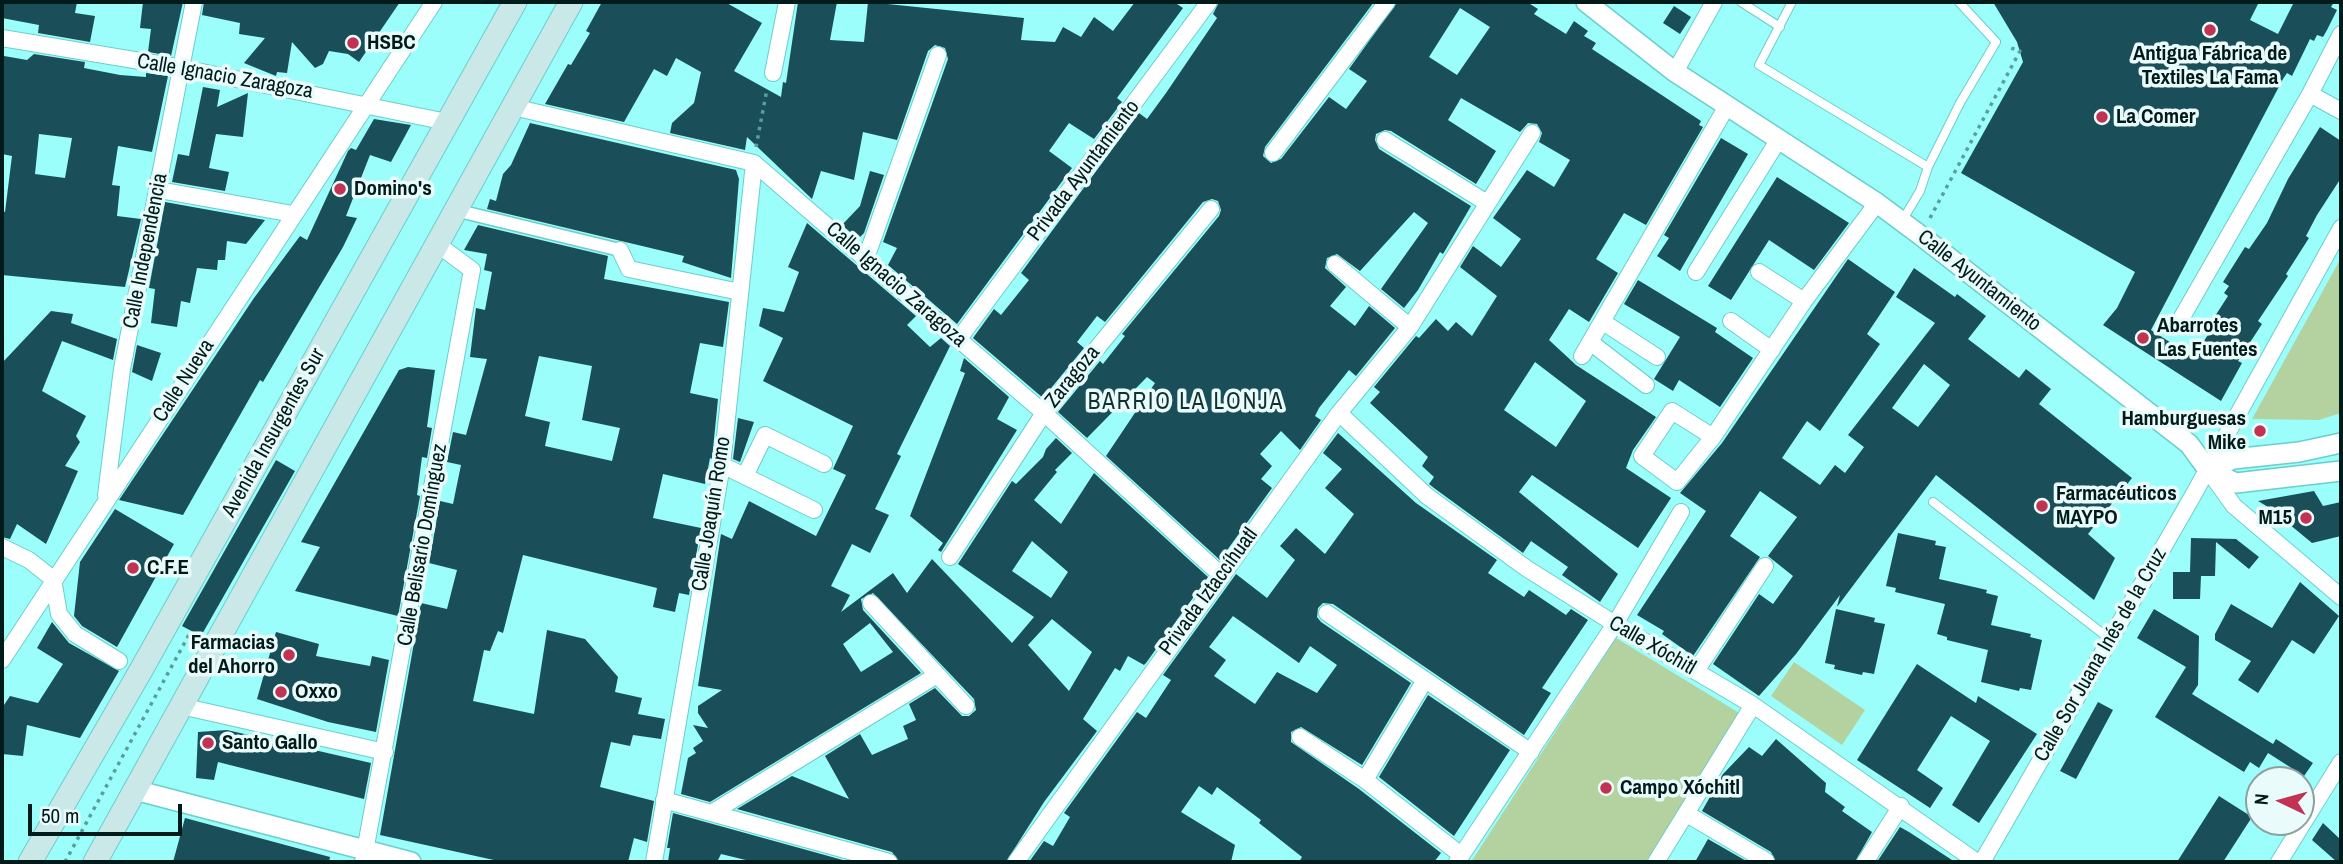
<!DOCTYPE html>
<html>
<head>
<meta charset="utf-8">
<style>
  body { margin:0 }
  #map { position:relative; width:2343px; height:864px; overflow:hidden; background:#9bfefb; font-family:"Archivo Narrow",sans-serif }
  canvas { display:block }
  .frame { position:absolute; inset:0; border:4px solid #001b1a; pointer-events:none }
  .north { position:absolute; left:2245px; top:766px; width:70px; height:70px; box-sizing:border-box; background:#e9fbfa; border:2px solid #8ca1a0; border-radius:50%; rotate:275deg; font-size:19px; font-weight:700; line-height:28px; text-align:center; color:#001b1a }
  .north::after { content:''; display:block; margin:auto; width:24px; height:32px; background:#c23252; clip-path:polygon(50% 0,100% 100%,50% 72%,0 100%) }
  .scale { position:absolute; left:28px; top:804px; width:154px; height:32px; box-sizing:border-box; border:4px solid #001b1a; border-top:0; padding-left:9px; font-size:21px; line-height:24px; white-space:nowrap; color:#001b1a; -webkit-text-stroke:5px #e9fbfa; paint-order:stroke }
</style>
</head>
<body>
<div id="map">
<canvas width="2343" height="864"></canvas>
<div class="frame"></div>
<div class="north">N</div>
<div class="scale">50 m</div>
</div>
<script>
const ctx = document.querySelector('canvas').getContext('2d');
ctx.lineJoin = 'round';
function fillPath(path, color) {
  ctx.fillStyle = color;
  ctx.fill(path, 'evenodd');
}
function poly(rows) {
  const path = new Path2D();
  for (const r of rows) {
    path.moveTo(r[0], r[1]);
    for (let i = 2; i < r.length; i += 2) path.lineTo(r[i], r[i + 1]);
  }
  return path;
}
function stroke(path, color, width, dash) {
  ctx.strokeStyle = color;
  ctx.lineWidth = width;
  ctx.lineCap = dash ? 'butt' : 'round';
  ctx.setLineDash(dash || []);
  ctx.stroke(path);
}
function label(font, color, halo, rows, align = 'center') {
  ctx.font = font + ' "Archivo Narrow",sans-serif';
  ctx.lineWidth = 7;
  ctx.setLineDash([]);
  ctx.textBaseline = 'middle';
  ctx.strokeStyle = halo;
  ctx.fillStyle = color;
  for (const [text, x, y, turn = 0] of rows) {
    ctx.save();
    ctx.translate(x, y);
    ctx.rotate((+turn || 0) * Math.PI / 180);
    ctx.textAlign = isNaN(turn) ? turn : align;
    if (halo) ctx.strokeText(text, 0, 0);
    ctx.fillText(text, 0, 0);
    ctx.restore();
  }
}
fillPath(poly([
  [2341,258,2341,413,2319,420,2252,419],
  [1616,638,1741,714,1646,862,1471,862],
  [1794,662,1865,710,1842,745,1771,696]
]), '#b4d2a0');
fillPath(poly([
  [2,2,77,2,75,13,95,16,90,42,38,33,39,25,2,18],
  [143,2,183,2,171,56,148,52,151,29,140,28],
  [204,2,400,2,359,62,348,54,329,51,323,64,315,68,292,42,287,73,277,72,276,76,244,63,265,38,239,34,240,23,202,15],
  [602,2,725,2,762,23,734,71,781,97,783,82,786,83,798,2,837,2,830,40,864,42,868,2,1024,18,1021,40,1055,42,1063,27,1081,37,1094,17,1113,31,1135,2,1174,2,1183,8,1117,98,1122,102,1094,139,1069,123,1049,151,1072,168,957,324,888,265,897,248,883,242,948,59,945,48,935,45,928,51,897,140,863,132,854,180,821,171,812,199,747,137,745,150,670,133,672,123,694,103,701,72,676,58,667,76,654,69,624,122,545,104,568,64,571,65,590,33,586,31],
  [1219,2,1374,2,1265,147,1263,156,1271,163,1281,159,1329,97,1346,109,1367,81,1349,69,1397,2,1527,2,1538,9,1534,14,1566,34,1574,21,1588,31,1584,36,1596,43,1592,49,1701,121,1699,125,1703,127,1646,225,1624,213,1596,259,1618,273,1589,322,1569,309,1549,340,1576,365,1656,417,1633,450,1626,468,1671,498,1638,548,1532,475,1519,492,1618,574,1600,602,1562,575,1568,567,1531,541,1523,553,1434,488,1429,484,1434,477,1422,466,1428,457,1370,403,1380,392,1374,387,1416,336,1419,338,1436,319,1448,331,1456,322,1472,336,1497,296,1460,267,1473,246,1501,267,1521,239,1493,218,1527,170,1554,187,1570,160,1539,142,1542,133,1537,124,1528,123,1520,132,1461,98,1448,120,1496,151,1476,184,1391,131,1385,130,1376,134,1375,140,1379,149,1471,206,1443,254,1440,252,1418,290,1404,308,1381,289,1428,223,1414,212,1360,271,1337,254,1327,258,1325,268,1346,287,1330,306,1355,326,1369,306,1395,328,1356,376,1349,370,1319,408,1315,416,1321,420,1300,450,1281,431,1260,454,1272,466,1261,479,1272,488,1220,560,1106,456,1155,383,1147,377,1087,438,1058,412,1100,361,1103,364,1125,336,1122,334,1219,216,1221,210,1218,201,1212,199,1203,202,1105,322,1097,316,1077,342,1084,348,1043,398,973,338,994,309,1001,315,1029,280,1021,273,1139,113,1147,119,1166,93,1217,18,1213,14],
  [1460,8,1490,27,1457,75,1429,57],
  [1535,362,1586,401,1556,447,1504,410],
  [1993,2,2259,2,2250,20,2278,34,2294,2,2334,2,2331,7,2337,10,2327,30,2323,37,2317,35,2314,41,2310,39,2292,76,2287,73,2283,79,2151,330,2193,357,2212,329,2208,327,2228,296,2224,293,2229,286,2223,282,2245,247,2249,249,2267,223,2288,179,2320,127,2341,141,2341,178,2317,215,2306,236,2309,238,2286,274,2288,276,2258,321,2262,324,2238,361,2242,363,2221,401,2103,325,2117,308,2135,272,1961,173,2023,62,2017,42],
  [1674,6,1691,17,1680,34,1663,23],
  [34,54,85,62,84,68,120,75,146,77,146,73,168,76,152,152,118,146,112,185,120,186,117,216,141,219,125,287,2,275,2,211,5,212,12,156,2,154,2,68,4,56,27,60],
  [39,134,72,138,65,178,35,174],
  [203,87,220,90,217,107,248,93,243,137,216,134,209,168,229,172,225,191,172,182,178,154,189,156],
  [374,119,411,125,391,162,370,155,346,216,357,218,343,247,263,382,260,380,183,515,119,500,254,298,300,236,307,240,348,151,351,148,356,150],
  [530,123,736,170,739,179,731,278,682,262,684,256,487,209,490,199,496,201,503,174,511,165],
  [1721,138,1748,154,1680,271,1657,256,1669,238,1664,235],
  [870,171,884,175,864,233,858,239,842,225,860,206],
  [1777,177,1849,223,1814,270,1769,240,1731,300,1708,286],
  [165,202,265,220,246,244,227,241,225,260,218,260,217,270,197,268,190,303,181,301,177,327,151,323,155,289,149,288],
  [807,223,916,316,907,325,930,347,941,338,950,346,897,454,901,456,875,509,889,515,870,553,852,544,831,586,850,595,841,612,893,573,907,593,932,559,1012,643,1034,617,958,564,1012,481,1016,484,1043,457,1046,449,1056,438,1072,453,1055,470,1057,472,1034,500,1061,524,1094,473,1208,577,1146,663,1144,665,1128,656,1120,671,1115,668,1083,719,1097,731,1044,802,1006,862,899,862,892,852,737,809,792,776,849,799,825,756,860,734,872,755,908,739,903,726,916,720,909,704,935,688,962,716,969,716,976,710,974,699,873,593,861,599,863,610,921,673,710,802,681,794,688,758,696,753,693,748,703,741,693,725,708,728,698,713,698,706,722,690,698,686,721,534,732,539,749,501,816,536,846,475,833,469,853,426,763,381,783,338,759,326,763,308,784,312,799,272,788,267],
  [1032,541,1068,572,1051,598,1012,571],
  [1052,619,1092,652,1069,691,1028,645],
  [870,623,893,652,861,672,843,644],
  [478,225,608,256,604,279,729,302,723,347,700,343,690,393,718,399,712,459,710,458,705,484,663,474,653,518,701,528,689,595,679,593,675,612,653,607,657,588,523,555,503,633,498,631,490,651,484,650,473,701,534,714,547,630,585,639,618,677,615,692,642,698,638,714,665,719,661,739,633,735,630,746,611,742,600,787,654,801,647,842,634,838,628,862,503,862,380,835,421,603,447,609,457,570,429,563,440,501,453,504,461,465,447,462,453,432,466,435,487,359,470,357,476,308,485,310,492,272,484,270,487,254,464,250],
  [539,356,592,366,582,420,620,428,612,461,545,446,550,422,525,416],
  [1848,259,1895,292,1867,334,1880,344,1820,431,1807,421,1782,458,1820,485,1835,465,1845,473,1864,447,1848,435,1935,323,1896,297,1914,268,1955,297,1957,294,1986,316,1968,339,2019,378,2026,369,2051,389,2039,404,2132,478,2088,534,2115,558,2094,600,1936,475,1837,607,1840,595,1796,654,1759,696,1713,664,1759,594,1773,604,1793,576,1768,556,1797,517,1760,491,1730,536,1760,557,1693,656,1662,634,1664,631,1637,615,1706,511,1680,493,1722,443],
  [1924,364,1950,385,1918,427,1892,408],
  [1638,280,1717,328,1715,332,1753,358,1720,407,1679,380,1673,391,1654,379,1680,337,1624,304],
  [51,311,73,314,71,323,117,339,113,360,62,341,42,391,86,416,76,436,80,442,65,466,78,471,46,544,17,524,10,539,2,537,2,363],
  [137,345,161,353,152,381,132,372],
  [964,358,1009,397,997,419,1017,430,941,552,938,550,943,543,910,516,965,373,960,371],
  [408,367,435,370,427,427,432,428,427,458,422,457,417,495,420,496,398,616,295,591,320,547,301,542,399,370],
  [738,418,754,422,740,462,733,459],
  [1338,433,1416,503,1497,560,1488,573,1524,597,1529,590,1566,615,1571,609,1588,620,1542,688,1551,693,1524,735,1333,604,1323,603,1318,608,1317,617,1321,622,1411,683,1362,765,1301,727,1291,732,1291,742,1359,789,1441,853,1434,862,1299,862,1302,857,1259,823,1261,820,1217,787,1212,795,1199,786,1181,812,1235,845,1231,862,1029,862,1044,841,1053,846,1070,817,1064,813,1137,712,1146,718,1171,680,1163,675,1236,574,1267,598,1295,560,1280,546,1296,528,1325,554,1354,514,1325,488,1342,469,1323,453],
  [1233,616,1299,663,1310,646,1337,665,1317,693,1277,672,1255,704,1214,676,1226,660,1209,647],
  [276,460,295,471,201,636,182,626],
  [2314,491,2323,506,2341,502,2341,536,2312,543,2283,519,2285,517,2258,501],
  [115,509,174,544,117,647,82,626,74,616,80,562],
  [1898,533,1936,541,1935,545,1946,547,1939,579,1987,590,1986,593,1998,596,1991,625,2031,634,2030,637,2042,640,2031,690,2020,688,2019,691,1981,682,1988,650,1947,640,1947,637,1937,634,1945,604,1895,592,1896,588,1886,586],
  [2191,538,2236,539,2259,557,2249,569,2216,542,2215,576,2201,576,2200,599,2173,599,2173,572,2190,572],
  [2300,582,2339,616,2314,654,2292,640,2258,693,2238,680,2251,661,2215,640,2215,634,2231,604,2272,628],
  [1836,609,1875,618,1874,622,1885,624,1874,674,1863,672,1862,675,1834,669,1835,665,1825,663],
  [2154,609,2199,636,2198,685,2192,694,2273,744,2276,739,2313,763,2304,776,2268,753,2259,768,2250,762,2244,772,2155,717,2186,667,2137,638],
  [52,622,69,643,119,671,80,738,27,725,23,756,2,754,2,708,10,696,38,703,63,664,37,648],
  [276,632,319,644,316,656,370,666,372,656,389,660,376,732,328,722,257,699],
  [1917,664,1976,703,1978,696,2037,734,1979,823,1952,805,1990,741,1951,716,1917,770,1943,788,1930,808,1857,760],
  [1428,695,1510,750,1454,836,1379,777],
  [2098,702,2113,710,2076,779,2060,771],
  [227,730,371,763,364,799,218,762,214,780,196,778,198,732],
  [1776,739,1826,783,1825,792,1845,807,1842,811,1872,832,1855,862,1776,862,1771,852,1702,811,1723,774,1749,747,1762,756],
  [2219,796,2252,817,2223,862,2177,862],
  [673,813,850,862,754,862,721,854,717,862,668,862,670,848,667,848],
  [185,818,330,857,329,862,173,862],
  [2323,823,2341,840,2341,862,2337,862,2312,840],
  [1900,827,1909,832,1955,862,1877,862],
  [1708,839,1748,862,1695,862]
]), '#1a4e58');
const service = poly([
  [1741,2,1780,27],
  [1792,2,1759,65,1928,167],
  [1902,221,1920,191,1928,167,1960,103,1996,42,1959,2],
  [1933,502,2111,640]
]);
const pedestrian = poly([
  [455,210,620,250]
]);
const minor = poly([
  [2,38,182,68,447,122],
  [1675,72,1714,2],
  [773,73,787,2],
  [2310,94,2341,34],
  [513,107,754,163,1044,413,1221,575],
  [1385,140,1487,203],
  [1273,153,1387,2],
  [159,190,293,214],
  [620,250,629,269,740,292],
  [866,258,938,55],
  [1335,264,1410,327],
  [1696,272,1779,139],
  [1759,272,1804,301],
  [1731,321,1772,350],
  [1603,322,1657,357],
  [2178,324,2310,94,2341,111],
  [958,340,1209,2],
  [1590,342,1646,385],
  [1582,356,1727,106],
  [1339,413,1427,496,1526,568,1615,624,1753,705,1977,862],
  [1713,437,1672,411,1642,456,1677,482,1713,437,1804,301,1877,203],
  [722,465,814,510],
  [2208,470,2234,506,2341,597],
  [745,476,765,435,824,464],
  [106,495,122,369,194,2],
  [2,547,29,560,53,579,59,614,75,634,119,661],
  [950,557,1044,413,1211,209],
  [871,603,966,706],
  [1327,613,1531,752],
  [2,660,434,2],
  [1696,671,1765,566],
  [181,706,385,752],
  [1300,737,1365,780,1461,855],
  [1365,780,1425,680],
  [664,800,889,862],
  [713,812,937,675],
  [1687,814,1766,861],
  [363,862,472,270,437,244],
  [654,862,722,465,754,163],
  [1016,862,1339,413,1410,327,1532,133],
  [1457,862,1615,624,1681,512],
  [1656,862,1753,705],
  [1865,862,1901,806],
  [1982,862,2191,499,2341,228],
  [2279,862,2341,762]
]);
const tertiary = poly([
  [1586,2,1675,72,1877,203,1920,235,2189,444,2208,470,2236,483,2341,471],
  [2208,470,2233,459,2299,452,2341,443],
  [135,790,411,862]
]);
const secondary = poly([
  [30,862,140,672,515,2],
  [95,862,571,2]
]);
stroke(service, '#6bcecb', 10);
stroke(pedestrian, '#6bcecb', 15);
stroke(minor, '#6bcecb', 18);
stroke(tertiary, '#6bcecb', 22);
stroke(secondary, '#6bcecb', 25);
stroke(poly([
  [756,147,767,89],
  [1930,218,2020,51,2008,47],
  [65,862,191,631]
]), '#5a9e9c', 3.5, [3.5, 5]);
stroke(service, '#fff', 8);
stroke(pedestrian, '#fff', 12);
stroke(minor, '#fff', 16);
stroke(tertiary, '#fff', 19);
stroke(secondary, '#cae8e7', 23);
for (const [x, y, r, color] of [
  [2210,30,7,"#c23252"],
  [353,43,7,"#c23252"],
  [2102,117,7,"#c23252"],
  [340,189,7,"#c23252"],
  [2143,338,7,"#c23252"],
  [2260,431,7,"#c23252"],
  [2042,506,7,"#c23252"],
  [2306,518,7,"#c23252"],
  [133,568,7,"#c23252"],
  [289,655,7,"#c23252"],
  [281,692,7,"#c23252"],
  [208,743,7,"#c23252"],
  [1606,788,7,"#c23252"]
]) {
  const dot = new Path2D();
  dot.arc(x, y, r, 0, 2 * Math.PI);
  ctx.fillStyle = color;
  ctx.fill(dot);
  stroke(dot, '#e9fbfa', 2.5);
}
label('bold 21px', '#001b1a', '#e9fbfa', [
  ["HSBC",367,43],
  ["Antigua Fábrica de",2210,54,"center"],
  ["Textiles La Fama",2210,78,"center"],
  ["La Comer",2116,117],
  ["Domino's",354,189],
  ["Abarrotes",2157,326],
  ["Las Fuentes",2157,350],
  ["Hamburguesas",2246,419,"right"],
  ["Mike",2246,443,"right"],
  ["Farmacéuticos",2056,494],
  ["MAYPO",2056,518],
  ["M15",2292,518,"right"],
  ["C.F.E",147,568],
  ["Farmacias",275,643,"right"],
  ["del Ahorro",275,667,"right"],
  ["Oxxo",295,692],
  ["Santo Gallo",222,743],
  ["Campo Xóchitl",1620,788]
], 'left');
label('21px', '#001b1a', '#e9fbfa', [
  ["Calle Ignacio Zaragoza",225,77,10],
  ["Privada Ayuntamiento",1084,171,-53],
  ["Calle Independencia",146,251,-79],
  ["Calle Ayuntamiento",1979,281,38],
  ["Calle Ignacio Zaragoza",896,285,41],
  ["Zaragoza",1073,377,-51],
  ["Calle Nueva",184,381,-57],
  ["Avenida Insurgentes Sur",274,433,-61],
  ["Calle Joaquín Romo",712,514,-81],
  ["Calle Belisario Domínguez",423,545,-80],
  ["Privada Iztaccíhuatl",1209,592,-54],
  ["Calle Xóchitl",1652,646,30],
  ["Calle Sor Juana Inés de la Cruz",2101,655,-60]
]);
ctx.letterSpacing = '2px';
label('23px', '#113130', '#e9fbfa', [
  ["BARRIO LA LONJA",1186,403]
]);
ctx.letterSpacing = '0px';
</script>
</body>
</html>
